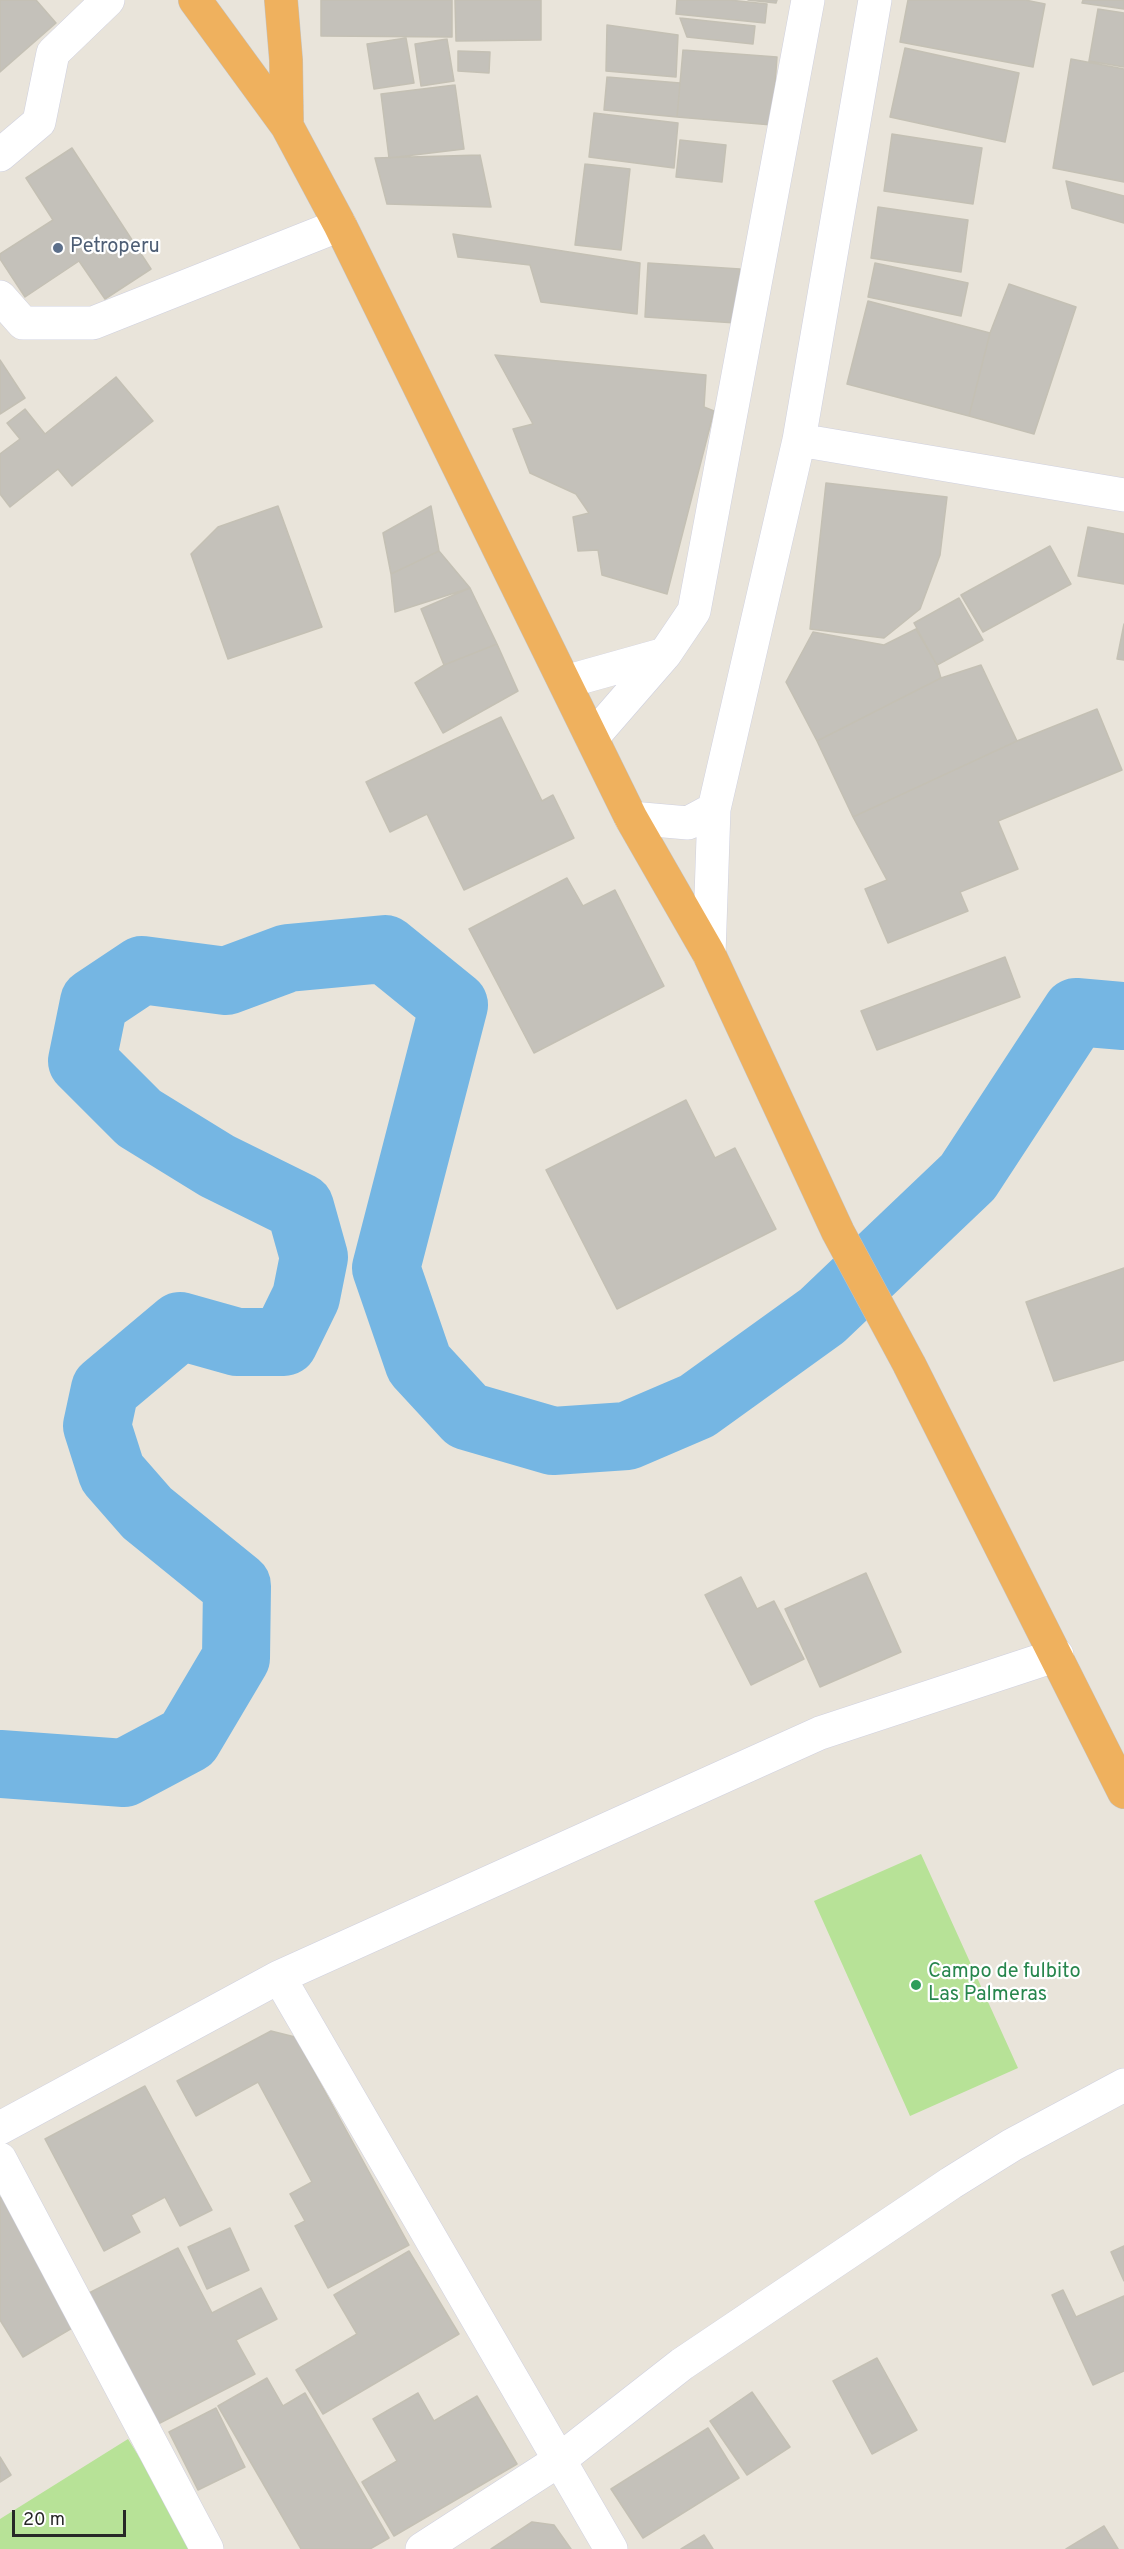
<!DOCTYPE html>
<html>
<head>
<meta charset="utf-8">
<style>
  body { margin:0 }
  #map { position:relative; width:1124px; height:2549px; overflow:hidden; background:#e9e4da; font-family:Overpass,sans-serif }
  canvas { display:block }
  .scale { position:absolute; left:12px; top:2510px; width:114px; height:27px; box-sizing:border-box; border:3px solid #272727; border-top:0; padding-left:8px; font-size:18px; line-height:21px; white-space:nowrap; color:#272727; -webkit-text-stroke:4px #fff; paint-order:stroke }
</style>
</head>
<body>
<div id="map">
<canvas width="1124" height="2549"></canvas>
<div class="scale">20 m</div>
</div>
<script>
const ctx = document.querySelector('canvas').getContext('2d');
ctx.lineJoin = 'round';
function fillPath(path, color) {
  ctx.fillStyle = color;
  ctx.fill(path, 'evenodd');
}
function poly(rows) {
  const path = new Path2D();
  for (const r of rows) {
    path.moveTo(r[0], r[1]);
    for (let i = 2; i < r.length; i += 2) path.lineTo(r[i], r[i + 1]);
  }
  return path;
}
function stroke(path, color, width, dash) {
  ctx.strokeStyle = color;
  ctx.lineWidth = width;
  ctx.lineCap = dash ? 'butt' : 'round';
  ctx.setLineDash(dash || []);
  ctx.stroke(path);
}
function label(font, color, halo, rows, align = 'center') {
  ctx.font = font + ' Overpass,sans-serif';
  ctx.lineWidth = 4.5;
  ctx.setLineDash([]);
  ctx.textBaseline = 'middle';
  ctx.strokeStyle = halo;
  ctx.fillStyle = color;
  for (const [text, x, y, turn = 0] of rows) {
    ctx.save();
    ctx.translate(x, y);
    ctx.rotate((+turn || 0) * Math.PI / 180);
    ctx.textAlign = isNaN(turn) ? turn : align;
    if (halo) ctx.strokeText(text, 0, 0);
    ctx.fillText(text, 0, 0);
    ctx.restore();
  }
}
fillPath(poly([
  [921,1854,1018,2068,910,2116,814,1901],
  [128,2439,197,2549,0,2549,0,2519]
]), '#b7e297');
stroke(poly([
  [0,1764,124,1773,188,1739,236,1658,237,1586,147,1513,112,1473,97,1426,105,1389,180,1326,237,1342,284,1342,306,1297,314,1257,300,1207,217,1166,139,1118,82,1061,94,1002,142,970,226,981,288,958,385,949,454,1005,386,1268,419,1364,467,1416,553,1441,627,1436,697,1406,822,1316,968,1177,1076,1012,1124,1016]
]), '#75b6e3', 68);
const building = poly([
  [0,0,36,0,56,23,0,72,0,0],
  [321,0,452,0,452,37,321,36,321,0],
  [455,0,541,0,541,40,456,41,455,0],
  [677,0,729,0,767,4,765,23,676,14,677,0],
  [748,0,777,0,776,3,748,0],
  [908,0,1025,0,1045,4,1033,67,900,42,908,0],
  [1083,0,1124,0,1124,9,1082,3,1083,0],
  [1098,9,1124,13,1124,67,1089,61,1098,9],
  [680,18,755,26,753,44,687,37,680,18],
  [607,25,678,35,676,77,606,71,607,25],
  [406,38,414,83,374,89,367,44,406,38],
  [447,39,454,81,421,86,415,44,447,39],
  [905,48,1019,73,1005,142,890,117,905,48],
  [683,50,777,57,772,125,677,117,683,50],
  [458,51,490,52,489,73,458,71,458,51],
  [1071,59,1124,69,1124,182,1053,168,1071,59],
  [607,77,680,83,677,117,604,110,607,77],
  [455,85,464,149,389,158,381,94,455,85],
  [594,113,678,123,674,168,589,157,594,113],
  [892,134,982,148,973,204,884,191,892,134],
  [680,140,726,145,722,182,676,177,680,140],
  [72,148,151,269,105,299,79,261,25,297,0,259,0,254,53,220,26,178,72,148],
  [480,155,491,207,387,204,375,158,480,155],
  [585,164,630,169,621,250,575,245,585,164],
  [1066,181,1124,196,1124,223,1072,208,1066,181],
  [878,207,968,220,961,272,871,258,878,207],
  [453,234,640,263,637,314,541,302,530,265,458,257,453,234],
  [648,263,740,269,736,323,645,317,648,263],
  [875,263,968,283,961,316,868,297,875,263],
  [1009,284,1076,307,1034,434,969,416,990,333,1009,284],
  [868,301,990,333,969,416,847,384,868,301],
  [495,355,706,375,704,407,714,411,667,594,602,575,598,550,578,551,573,517,589,513,576,494,530,473,513,429,533,424,495,355],
  [0,360,25,398,0,414,0,360],
  [116,377,153,421,72,486,58,469,10,507,0,494,0,454,20,439,7,423,25,409,45,434,116,377],
  [826,483,947,497,940,555,920,609,884,638,810,629,826,483],
  [278,506,322,627,228,659,191,554,218,527,278,506],
  [431,506,439,551,391,574,383,533,431,506],
  [1088,527,1124,534,1124,584,1078,576,1088,527],
  [1050,546,1071,584,983,632,961,595,1050,546],
  [439,551,470,588,395,612,391,574,439,551],
  [470,588,497,644,444,665,421,609,470,588],
  [959,598,983,640,937,665,914,623,959,598],
  [1124,624,1124,660,1117,659,1124,624],
  [916,629,937,665,941,678,817,741,786,682,813,632,884,645,916,629],
  [497,644,518,691,443,733,415,683,444,665,497,644],
  [981,665,1017,741,853,817,817,741,941,678,981,665],
  [1097,709,1122,770,998,821,1018,869,960,892,968,911,888,943,865,889,887,880,853,817,1017,741,1097,709],
  [501,717,542,801,553,795,574,838,464,890,427,814,390,832,366,782,501,717],
  [567,878,583,906,615,890,664,986,534,1053,469,929,567,878],
  [1005,957,1020,997,877,1050,861,1011,1005,957],
  [686,1100,715,1158,735,1148,776,1229,617,1309,546,1170,686,1100],
  [1124,1268,1124,1360,1054,1381,1026,1302,1124,1268],
  [866,1573,901,1652,820,1687,785,1609,866,1573],
  [741,1577,757,1609,774,1601,804,1659,751,1685,705,1595,741,1577],
  [271,2031,295,2037,409,2245,328,2288,295,2226,305,2221,290,2194,312,2182,258,2082,196,2116,177,2081,271,2031],
  [145,2086,212,2210,180,2226,165,2197,131,2215,140,2232,104,2251,45,2139,145,2086],
  [0,2197,13,2205,84,2321,23,2357,0,2320,0,2197],
  [230,2228,249,2270,207,2289,188,2247,230,2228],
  [1124,2246,1124,2281,1111,2252,1124,2246],
  [178,2248,212,2313,261,2288,277,2319,236,2340,255,2374,158,2424,89,2293,178,2248],
  [409,2251,459,2334,323,2414,296,2370,357,2334,334,2295,409,2251],
  [1063,2290,1076,2317,1124,2296,1124,2371,1093,2385,1052,2295,1063,2290],
  [877,2358,917,2430,872,2454,833,2381,877,2358],
  [267,2378,283,2406,305,2393,389,2538,370,2549,301,2549,218,2406,267,2378],
  [752,2392,790,2447,747,2475,710,2421,752,2392],
  [418,2393,434,2421,477,2396,517,2464,394,2536,362,2482,397,2461,373,2419,418,2393],
  [216,2408,245,2467,198,2490,169,2432,216,2408],
  [708,2428,739,2478,643,2538,611,2489,708,2428],
  [0,2457,11,2475,0,2482,0,2457],
  [532,2522,554,2525,571,2549,491,2549,532,2522],
  [1104,2526,1118,2549,1066,2549,1104,2526],
  [704,2535,713,2549,681,2549,704,2535]
]);
fillPath(building, '#c4c1ba');
stroke(building, '#c4c0b4', 1.5);
const minor = poly([
  [0,155,39,122,53,53,108,0],
  [0,297,23,323,93,323,340,225],
  [799,440,1124,495],
  [565,682,665,654,694,611,808,0],
  [592,738,665,654],
  [631,818,688,823,714,809],
  [709,954,714,809,799,440,875,0],
  [279,1977,611,2549],
  [0,2128,279,1977,820,1733,1057,1655],
  [0,2159,207,2549],
  [422,2549,558,2461,682,2364,951,2183,1012,2145,1124,2085]
]);
const highway = poly([
  [195,0,287,126,340,225,631,818,709,954,838,1232,909,1364,1124,1792],
  [281,0,286,60,287,126]
]);
stroke(minor, '#cfd0df', 34);
stroke(highway, '#c3c3c3', 34);
stroke(minor, '#fff', 33);
stroke(highway, '#efb15e', 33);
for (const [x, y, r, color] of [
  [58,248,6,"#5c6f8a"],
  [916,1985,6,"#2e9e5b"]
]) {
  const dot = new Path2D();
  dot.arc(x, y, r, 0, 2 * Math.PI);
  ctx.fillStyle = color;
  ctx.fill(dot);
  stroke(dot, '#fff', 2);
}
label('20px', '#4e5e75', '#fff', [
  ["Petroperu",70,248]
], 'left');
label('20px', '#27864d', '#fff', [
  ["Campo de fulbito",928,1973],
  ["Las Palmeras",928,1996]
], 'left');
</script>
</body>
</html>
